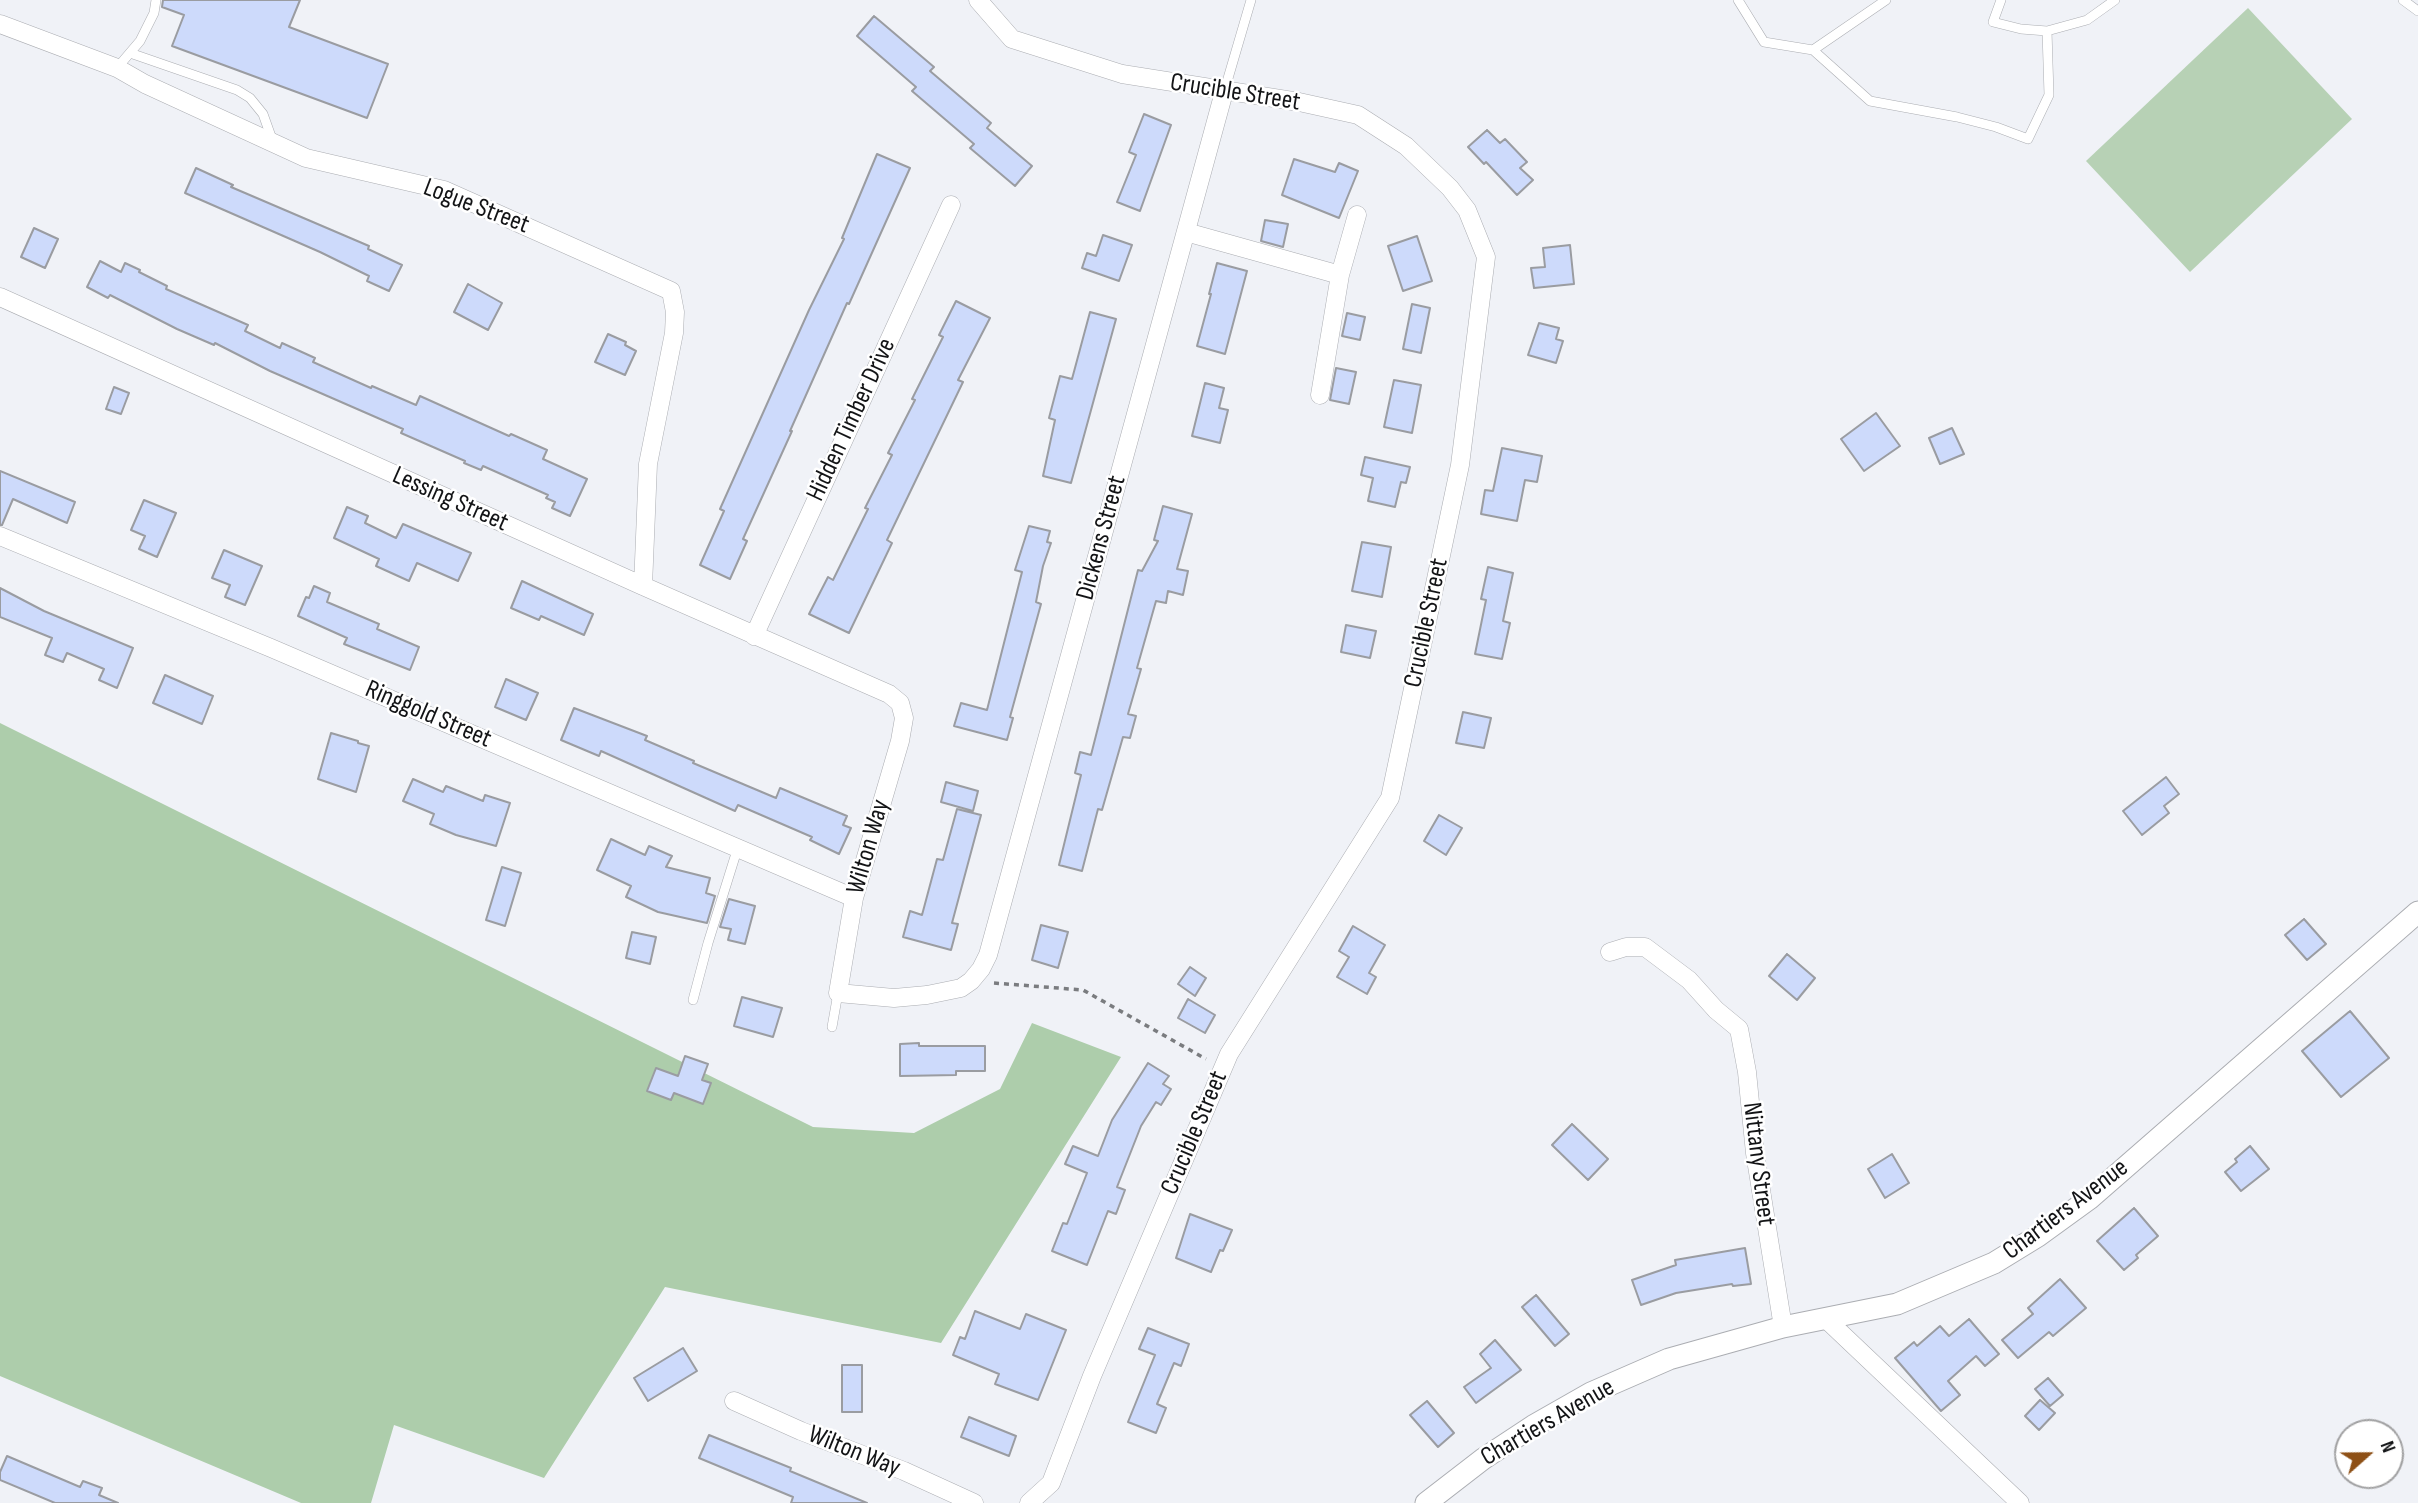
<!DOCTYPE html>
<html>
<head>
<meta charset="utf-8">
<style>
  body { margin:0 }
  #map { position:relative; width:2418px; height:1503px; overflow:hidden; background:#f0f2f7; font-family:"Sofia Sans Condensed",sans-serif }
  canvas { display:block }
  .north { position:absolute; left:2334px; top:1419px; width:70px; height:70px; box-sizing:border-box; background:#fff; border:2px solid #a1a1a2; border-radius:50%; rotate:69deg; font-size:19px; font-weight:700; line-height:28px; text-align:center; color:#131416 }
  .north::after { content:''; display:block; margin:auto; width:24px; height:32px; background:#8e5016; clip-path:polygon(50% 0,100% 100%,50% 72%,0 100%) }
</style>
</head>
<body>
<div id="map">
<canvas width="2418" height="1503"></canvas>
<div class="north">N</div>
</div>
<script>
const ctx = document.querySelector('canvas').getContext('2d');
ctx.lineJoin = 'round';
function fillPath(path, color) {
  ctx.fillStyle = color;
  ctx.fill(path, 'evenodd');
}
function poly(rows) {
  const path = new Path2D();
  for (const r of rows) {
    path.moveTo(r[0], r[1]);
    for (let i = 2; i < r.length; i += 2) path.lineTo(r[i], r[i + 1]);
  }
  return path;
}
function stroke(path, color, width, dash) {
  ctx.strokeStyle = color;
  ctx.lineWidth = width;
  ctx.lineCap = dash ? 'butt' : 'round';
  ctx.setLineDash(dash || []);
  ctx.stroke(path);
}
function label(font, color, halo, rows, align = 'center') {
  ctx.font = font + ' "Sofia Sans Condensed",sans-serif';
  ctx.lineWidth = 5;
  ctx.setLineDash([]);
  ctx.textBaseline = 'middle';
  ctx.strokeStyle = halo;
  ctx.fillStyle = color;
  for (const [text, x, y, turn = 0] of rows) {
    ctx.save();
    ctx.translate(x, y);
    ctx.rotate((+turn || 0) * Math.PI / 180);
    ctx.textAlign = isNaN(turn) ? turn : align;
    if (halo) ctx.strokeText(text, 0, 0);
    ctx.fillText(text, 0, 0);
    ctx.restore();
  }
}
fillPath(poly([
  [2248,8,2352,119,2190,272,2086,161]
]), '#b7d1b5');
fillPath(poly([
  [0,723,813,1127,914,1133,1000,1089,1032,1023,1121,1057,941,1343,665,1287,544,1478,394,1425,371,1503,301,1503,0,1376]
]), '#adcdab');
const building = poly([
  [163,0,300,0,289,27,388,64,367,118,172,46,184,15,162,7,163,0],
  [874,16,934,67,930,71,991,123,987,128,1032,166,1015,186,970,148,974,144,912,91,916,87,857,36,874,16],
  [1144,114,1171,125,1140,211,1117,202,1136,155,1129,152,1144,114],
  [1487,130,1500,143,1505,139,1527,162,1520,168,1533,180,1517,195,1486,162,1484,164,1468,147,1487,130],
  [877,154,910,168,849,304,847,303,790,431,792,431,743,539,747,541,730,579,700,565,724,511,720,509,809,310,844,239,842,238,877,154],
  [1294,159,1335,172,1339,163,1358,171,1339,218,1282,195,1294,159],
  [196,168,233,185,231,187,369,246,368,249,402,265,389,291,367,281,369,276,320,252,185,193,196,168],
  [1265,220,1288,224,1283,247,1261,241,1265,220],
  [34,228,58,239,45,268,21,257,34,228],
  [1103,235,1132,245,1119,281,1082,268,1087,253,1096,256,1103,235],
  [1417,236,1432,281,1403,291,1388,246,1417,236],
  [1570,245,1574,284,1534,288,1531,268,1545,267,1543,248,1570,245],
  [100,261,121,272,125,263,140,270,139,272,167,286,166,289,248,325,245,331,280,348,282,343,315,358,313,362,371,388,372,386,416,405,420,396,509,436,511,434,547,450,543,459,587,479,570,516,552,508,555,502,546,498,548,495,483,466,481,470,464,463,465,461,401,433,403,429,270,371,215,343,214,345,177,329,110,295,108,298,87,287,100,261],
  [1217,263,1247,271,1225,354,1197,346,1211,294,1209,294,1217,263],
  [468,284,502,303,488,330,454,312,468,284],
  [956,301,990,318,958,380,963,382,887,540,892,543,849,633,809,614,828,577,833,580,868,509,865,508,892,455,888,453,915,400,912,399,943,337,939,335,956,301],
  [1412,304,1430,308,1421,353,1403,349,1412,304],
  [1090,312,1116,319,1071,483,1043,476,1055,420,1049,418,1060,376,1072,379,1090,312],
  [1347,313,1365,317,1360,340,1342,336,1347,313],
  [1539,323,1559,328,1556,339,1563,341,1556,363,1528,355,1539,323],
  [608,334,626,342,625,345,636,351,625,375,595,362,608,334],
  [1336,368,1356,372,1349,404,1330,400,1336,368],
  [1394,380,1421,385,1412,433,1384,427,1394,380],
  [1205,383,1224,388,1219,408,1228,410,1220,443,1192,436,1205,383],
  [114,387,129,393,121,414,106,409,114,387],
  [1876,413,1900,446,1864,471,1841,439,1876,413],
  [1952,428,1964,454,1940,464,1929,438,1952,428],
  [1502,448,1542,456,1537,482,1525,480,1517,521,1481,514,1485,490,1493,491,1502,448],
  [1365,457,1410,467,1406,483,1401,482,1395,507,1368,501,1373,478,1361,475,1365,457],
  [0,471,75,502,67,523,13,499,2,525,0,525,0,471],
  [144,500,176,513,157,557,139,549,145,536,131,530,144,500],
  [1163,506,1192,514,1177,569,1188,571,1183,595,1168,591,1166,603,1156,601,1137,668,1141,669,1128,714,1136,716,1130,738,1123,737,1102,810,1098,809,1082,871,1059,865,1081,775,1075,773,1080,752,1091,755,1138,570,1142,571,1158,541,1154,540,1163,506],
  [347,507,368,516,365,523,396,538,403,524,471,553,458,581,417,563,409,581,376,566,379,559,334,538,347,507],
  [1029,526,1050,531,1047,542,1051,543,1043,566,1036,602,1041,604,1010,717,1013,718,1007,740,954,726,961,703,987,710,1022,572,1015,570,1029,526],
  [1362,542,1391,547,1382,597,1352,591,1362,542],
  [224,550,262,566,245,605,225,597,230,585,212,578,224,550],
  [1488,567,1513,573,1503,621,1510,623,1502,659,1475,654,1486,600,1481,599,1488,567],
  [522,581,593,614,584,635,541,616,539,620,511,608,522,581],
  [314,586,330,593,327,602,379,624,377,629,419,647,410,670,344,644,347,638,298,616,306,597,309,598,314,586],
  [0,588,44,611,133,648,117,688,99,680,104,669,67,653,63,662,45,655,52,638,0,617,0,588],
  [1346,625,1376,631,1370,658,1341,652,1346,625],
  [165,675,213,696,202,724,153,703,165,675],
  [506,679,538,693,526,720,495,707,506,679],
  [574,708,647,736,645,740,694,761,693,763,776,798,780,788,847,816,843,825,851,828,839,854,810,840,812,837,738,805,735,811,601,751,599,756,561,740,574,708],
  [1463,712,1491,718,1484,748,1456,743,1463,712],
  [331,733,358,741,358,743,369,746,356,792,318,779,331,733],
  [2166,777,2179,794,2164,806,2169,813,2142,835,2123,811,2166,777],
  [413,779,443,792,446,786,483,801,485,795,510,803,496,846,456,835,430,824,434,814,403,801,413,779],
  [946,782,978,791,973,811,941,802,946,782],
  [957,809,981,815,952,923,958,924,951,950,903,937,910,911,922,915,937,859,943,860,957,809],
  [1439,815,1462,828,1446,855,1424,841,1439,815],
  [611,839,645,855,649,846,672,856,666,867,710,878,706,893,715,896,707,923,658,912,626,897,631,886,597,870,611,839],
  [502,867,521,873,505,926,486,920,502,867],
  [729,899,755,906,745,944,728,940,731,929,720,927,729,899],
  [2304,919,2326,944,2307,960,2285,935,2304,919],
  [1041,925,1068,932,1058,968,1032,960,1041,925],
  [1353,926,1385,945,1369,973,1376,977,1367,994,1337,977,1349,957,1339,951,1353,926],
  [632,932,656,937,650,964,626,958,632,932],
  [1787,954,1815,978,1797,1000,1769,976,1787,954],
  [1190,967,1206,978,1195,996,1178,984,1190,967],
  [742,997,782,1008,773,1037,734,1026,742,997],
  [1188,999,1215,1015,1205,1033,1178,1018,1188,999],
  [2350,1011,2389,1058,2341,1097,2302,1051,2350,1011],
  [919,1043,919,1046,985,1046,985,1071,956,1071,956,1075,900,1076,900,1044,919,1043],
  [685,1056,708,1064,702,1080,711,1083,703,1104,674,1093,671,1100,647,1091,656,1068,678,1076,685,1056],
  [1148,1063,1169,1076,1163,1084,1171,1089,1161,1105,1156,1102,1141,1126,1117,1187,1125,1190,1116,1214,1108,1211,1087,1265,1052,1251,1063,1223,1067,1224,1087,1173,1065,1164,1073,1146,1098,1156,1112,1120,1148,1063],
  [1572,1124,1608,1159,1588,1180,1552,1145,1572,1124],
  [2250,1146,2269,1169,2241,1191,2225,1172,2237,1162,2235,1159,2250,1146],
  [1892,1154,1909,1183,1885,1198,1868,1169,1892,1154],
  [2134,1208,2158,1236,2136,1255,2138,1258,2124,1270,2097,1241,2134,1208],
  [1190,1214,1232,1230,1223,1251,1220,1250,1211,1272,1176,1258,1190,1214],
  [1745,1248,1751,1284,1733,1286,1732,1284,1676,1293,1641,1305,1632,1280,1676,1265,1675,1260,1745,1248],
  [2060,1279,2086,1308,2053,1336,2049,1332,2018,1358,2002,1340,2033,1314,2028,1308,2060,1279],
  [1536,1295,1569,1334,1555,1346,1522,1307,1536,1295],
  [975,1311,1020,1329,1026,1314,1066,1330,1038,1400,995,1384,999,1374,953,1355,960,1337,965,1339,975,1311],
  [1969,1319,1999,1354,1985,1366,1976,1356,1948,1381,1960,1395,1941,1411,1895,1358,1914,1342,1917,1346,1940,1326,1949,1336,1969,1319],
  [1148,1328,1189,1344,1181,1366,1174,1363,1157,1404,1166,1408,1156,1433,1128,1422,1155,1355,1139,1349,1148,1328],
  [1495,1340,1521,1370,1476,1403,1464,1387,1491,1368,1480,1354,1495,1340],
  [683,1348,697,1371,648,1401,634,1378,683,1348],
  [842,1365,862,1365,862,1412,842,1412,842,1365],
  [2048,1378,2063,1395,2050,1406,2035,1389,2048,1378],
  [2040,1400,2055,1413,2039,1430,2025,1416,2040,1400],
  [1427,1401,1454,1433,1438,1447,1410,1415,1427,1401],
  [969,1417,1016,1436,1009,1456,961,1437,969,1417],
  [709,1435,791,1468,790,1471,867,1503,791,1503,793,1497,699,1458,709,1435],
  [7,1456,80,1487,83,1481,102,1488,99,1495,118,1503,55,1503,0,1480,0,1472,7,1456]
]);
fillPath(building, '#cddafb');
stroke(building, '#9a9ca1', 2);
const service = poly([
  [1738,0,1764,42,1813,50,1886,0],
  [2001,0,1993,22,2021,29,2047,31,2087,20,2115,0],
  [2403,0,2418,11],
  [1813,50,1870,101,1957,117,1996,127,2028,139,2049,95,2047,31],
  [130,53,237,90,250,98,263,114,273,142],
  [117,68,140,41,154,13,156,0],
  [1224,92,1251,0],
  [693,1000,708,943,738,847],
  [832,1027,838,993]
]);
const minor = poly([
  [978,0,1012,39,1122,74,1299,102,1358,115,1406,146,1450,188,1467,210,1486,257,1460,465,1390,798,1229,1054,1092,1376,1051,1483,1029,1503],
  [0,24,117,68,145,84,306,158,444,190,671,291,675,312,674,333,648,464,643,586],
  [1186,232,1340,275,1357,215],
  [0,297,643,586,889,694,900,703,904,718,900,741,854,898,838,993,894,998,927,995,961,988,971,981,981,969,988,955,1224,92],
  [1320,395,1340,275],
  [0,536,271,648,854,898],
  [754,636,951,205],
  [1610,952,1626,947,1645,947,1689,980,1716,1010,1739,1029,1747,1072,1755,1153,1783,1327],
  [1827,1320,2020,1503],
  [734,1401,801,1431,904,1471,974,1503]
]);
const tertiary = poly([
  [1426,1503,1483,1459,1533,1426,1591,1393,1669,1359,1783,1327,1897,1304,1994,1263,2038,1236,2089,1199,2418,912]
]);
stroke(service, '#abadb2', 10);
stroke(minor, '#abadb2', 19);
stroke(tertiary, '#abadb2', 23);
stroke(poly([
  [994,983,1083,990,1206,1059]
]), '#7a7c7f', 3.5, [5, 5]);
stroke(service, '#fff', 9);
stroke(minor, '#fff', 18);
stroke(tertiary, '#fff', 21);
label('26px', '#131416', '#fff', [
  ["Crucible Street",1235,93,9],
  ["Logue Street",476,207,21],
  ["Hidden Timber Drive",852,420,-65],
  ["Lessing Street",450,500,24],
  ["Dickens Street",1102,538,-75],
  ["Crucible Street",1427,623,-78],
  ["Ringgold Street",428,715,23],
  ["Wilton Way",869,847,-74],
  ["Crucible Street",1195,1133,-67],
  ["Nittany Street",1758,1164,83],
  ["Chartiers Avenue",2066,1210,-37],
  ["Chartiers Avenue",1548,1423,-30],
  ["Wilton Way",854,1452,22]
]);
</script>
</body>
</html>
